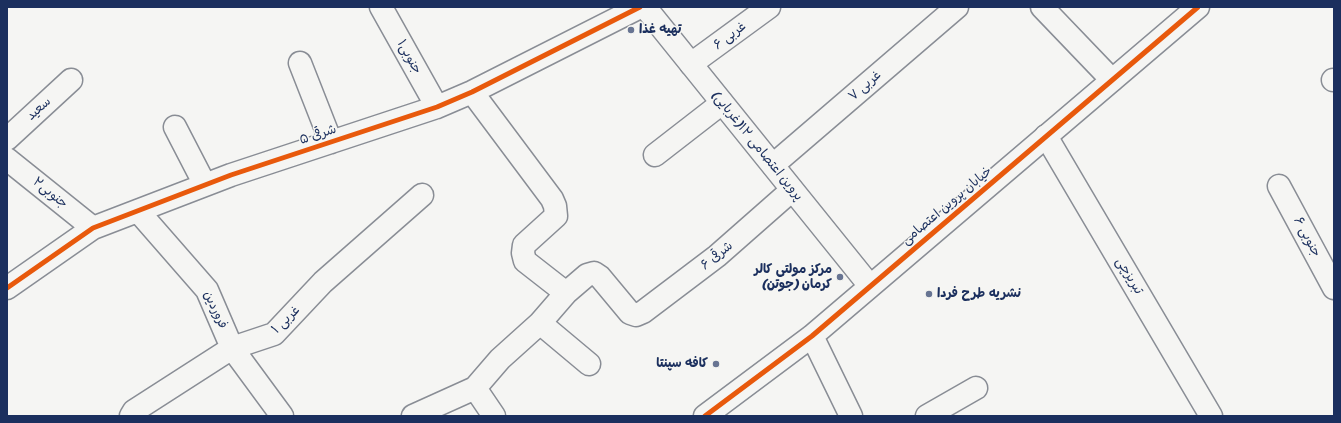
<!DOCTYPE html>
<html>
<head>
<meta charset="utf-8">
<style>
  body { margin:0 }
  #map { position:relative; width:1341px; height:423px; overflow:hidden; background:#f5f5f3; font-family:Sriracha,sans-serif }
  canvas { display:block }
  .frame { position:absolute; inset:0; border:8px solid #1b2f5e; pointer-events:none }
</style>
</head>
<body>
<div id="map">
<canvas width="1341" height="423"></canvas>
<div class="frame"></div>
</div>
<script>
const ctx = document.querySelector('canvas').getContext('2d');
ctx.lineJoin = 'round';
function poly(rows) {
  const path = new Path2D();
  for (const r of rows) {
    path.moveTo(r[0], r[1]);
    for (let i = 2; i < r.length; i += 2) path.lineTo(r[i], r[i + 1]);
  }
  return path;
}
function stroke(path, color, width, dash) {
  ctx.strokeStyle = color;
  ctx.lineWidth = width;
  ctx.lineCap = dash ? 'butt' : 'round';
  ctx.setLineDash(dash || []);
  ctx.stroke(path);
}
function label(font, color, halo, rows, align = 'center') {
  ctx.font = font + ' Sriracha,"Playpen Sans Arabic",sans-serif';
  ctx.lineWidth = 3;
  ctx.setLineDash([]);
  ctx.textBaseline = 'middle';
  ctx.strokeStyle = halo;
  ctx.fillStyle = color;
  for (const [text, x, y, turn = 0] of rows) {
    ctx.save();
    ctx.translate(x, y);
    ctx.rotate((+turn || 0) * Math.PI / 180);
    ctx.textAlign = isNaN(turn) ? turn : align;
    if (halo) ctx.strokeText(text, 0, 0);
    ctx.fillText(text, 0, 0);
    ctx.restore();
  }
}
const street = poly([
  [381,7,437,107],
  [1042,7,1112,80],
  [300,63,331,142],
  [691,64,769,7],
  [1333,80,1334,80],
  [472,92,552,199,555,206,556,216,524,245,523,253,525,261,566,293],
  [175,127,205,185],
  [1046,136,1211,416],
  [7,139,71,80],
  [655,155,722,103],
  [7,159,93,228],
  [773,165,957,7],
  [1279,186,1334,288],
  [138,211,207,290,232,348,282,416],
  [7,288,93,228,231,175,437,107,472,92,640,7],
  [540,323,566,293,587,275,594,273,600,277,630,313,636,315,643,312,717,256,792,190],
  [131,416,134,411,232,348,274,334,323,282,422,195],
  [413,416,475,388],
  [494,416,475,388,500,359,540,323,589,364],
  [927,416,976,388]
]);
const secondary = poly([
  [645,7,870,286],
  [812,336,851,416],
  [705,416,812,336,1198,7]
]);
stroke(street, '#898d95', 25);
stroke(secondary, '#898d95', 25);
stroke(street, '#f5f5f3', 22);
stroke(secondary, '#f5f5f3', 22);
stroke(poly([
  [7,288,93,228,231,175,437,107,472,92,640,7],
  [705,416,812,336,1198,7]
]), '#e8590c', 5);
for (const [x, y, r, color] of [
  [631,30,4,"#677492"],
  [840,277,4,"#677492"],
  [929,294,4,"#677492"],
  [716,364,4,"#677492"]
]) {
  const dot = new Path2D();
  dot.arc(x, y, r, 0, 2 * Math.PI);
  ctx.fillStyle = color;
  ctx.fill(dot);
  stroke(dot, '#f6f6f2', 1.5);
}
label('bold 13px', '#1b2f5e', '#f6f6f2', [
  ["تهیه غذا",639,30],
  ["مرکز مولتی کالر",832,270,"right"],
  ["کرمان (جوتن)",832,285,"right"],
  ["نشریه طرح فردا",937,294],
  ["کافه سپنتا",708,364,"right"]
], 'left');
label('13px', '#1b2f5e', '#f6f6f2', [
  ["غربی ۶",730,36,-37],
  ["جنوبی۱",409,57,61],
  ["غربی ۷",865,86,-41],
  ["سعید",39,109,-42],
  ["شرقی ۵",318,135,-18],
  ["پروین اعتصامی ۱۲(غربایی)",757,146,51],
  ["جنوبی۲",50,193,39],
  ["خیابان پروین اعتصامی",947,206,-40],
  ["جنوبی ۶",1307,237,62],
  ["شرقی ۶",717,256,-39],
  ["تبریزچی",1129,276,59],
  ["فروردین",215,310,65],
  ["غربی ۱",286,320,-44]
]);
</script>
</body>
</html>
